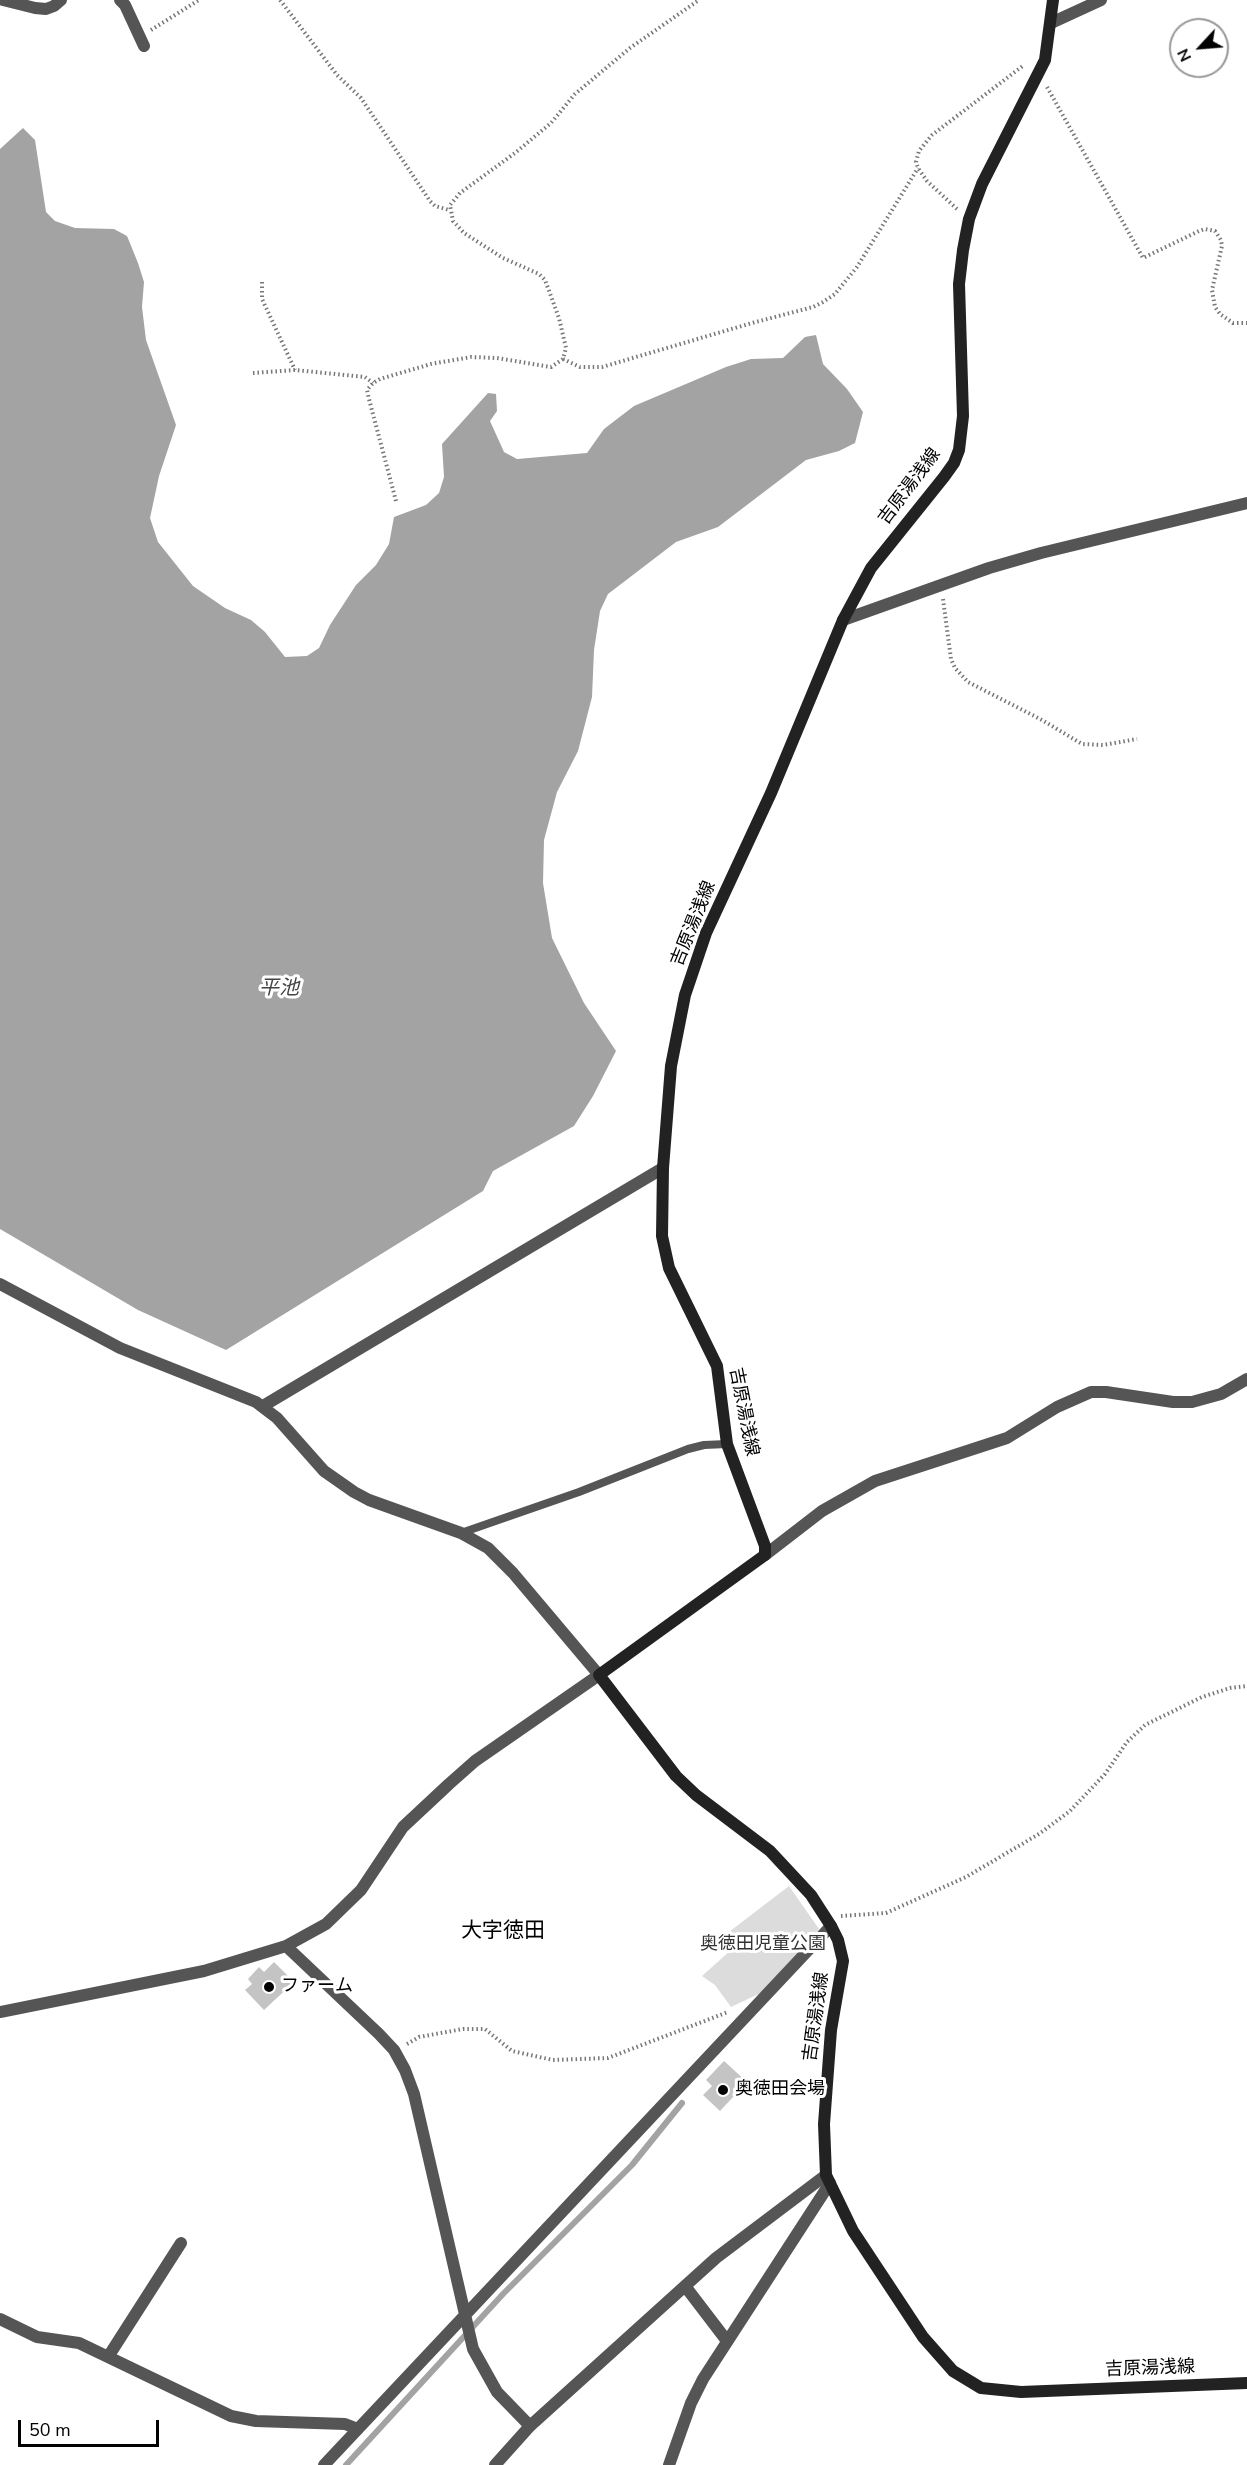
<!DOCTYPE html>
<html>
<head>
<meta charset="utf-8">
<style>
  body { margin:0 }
  #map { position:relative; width:1247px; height:2465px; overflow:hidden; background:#fff; font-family:"Nunito Sans",sans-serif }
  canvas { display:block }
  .north { position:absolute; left:1169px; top:18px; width:60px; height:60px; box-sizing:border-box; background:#fff; border:2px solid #999; border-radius:50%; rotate:244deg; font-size:16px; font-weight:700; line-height:24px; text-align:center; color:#000 }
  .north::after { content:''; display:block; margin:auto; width:21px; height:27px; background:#000; clip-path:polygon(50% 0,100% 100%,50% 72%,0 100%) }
  .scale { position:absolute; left:18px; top:2420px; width:141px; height:27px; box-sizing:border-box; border:3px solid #000; border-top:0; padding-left:8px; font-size:18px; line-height:21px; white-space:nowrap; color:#000; -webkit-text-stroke:4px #fff; paint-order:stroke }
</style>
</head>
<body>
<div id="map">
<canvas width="1247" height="2465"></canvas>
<div class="north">N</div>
<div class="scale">50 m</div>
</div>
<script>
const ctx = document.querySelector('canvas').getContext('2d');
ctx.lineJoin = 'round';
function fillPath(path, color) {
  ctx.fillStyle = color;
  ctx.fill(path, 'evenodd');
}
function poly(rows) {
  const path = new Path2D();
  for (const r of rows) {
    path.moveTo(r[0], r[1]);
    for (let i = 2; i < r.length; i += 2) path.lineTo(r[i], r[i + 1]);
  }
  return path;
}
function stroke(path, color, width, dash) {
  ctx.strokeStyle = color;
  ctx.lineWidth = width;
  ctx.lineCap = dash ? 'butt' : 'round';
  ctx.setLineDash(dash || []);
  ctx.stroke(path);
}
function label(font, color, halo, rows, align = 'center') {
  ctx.font = font + ' "Nunito Sans","Noto Sans JP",sans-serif';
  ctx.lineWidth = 6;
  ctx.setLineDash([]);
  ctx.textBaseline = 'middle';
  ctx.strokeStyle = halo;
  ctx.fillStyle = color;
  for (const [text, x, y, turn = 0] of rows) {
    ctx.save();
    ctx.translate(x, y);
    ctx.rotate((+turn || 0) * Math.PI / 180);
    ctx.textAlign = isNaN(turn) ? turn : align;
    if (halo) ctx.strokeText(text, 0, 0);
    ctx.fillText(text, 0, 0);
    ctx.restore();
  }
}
fillPath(poly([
  [789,1886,819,1929,765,1991,731,2007,715,1985,702,1976,731,1950,725,1935]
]), '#dcdcdc');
fillPath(poly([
  [23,128,35,140,46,212,55,221,75,228,114,229,127,236,138,263,144,282,142,307,146,340,176,425,159,476,150,518,158,542,193,586,225,608,251,620,265,632,285,657,307,656,319,648,330,625,356,585,376,565,389,544,394,517,426,505,439,493,444,477,442,444,488,393,496,394,497,411,490,421,504,452,517,459,587,453,604,429,634,406,726,367,751,359,783,358,805,337,816,335,823,364,847,389,863,412,855,443,839,451,806,460,718,527,676,542,608,594,600,611,594,650,592,697,578,751,557,792,544,840,543,883,552,938,584,1003,616,1051,593,1096,574,1126,493,1171,483,1191,226,1350,138,1310,0,1229,0,149]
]), '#a3a3a3');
stroke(poly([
  [346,2465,503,2294,632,2165,682,2103]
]), '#a3a3a3', 6);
fillPath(poly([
  [274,1962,294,1982,264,2010,245,1990,252,1984,248,1979,259,1967,264,1972],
  [724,2061,747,2082,720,2111,703,2095,712,2086,706,2080]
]), '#c4c4c4');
stroke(poly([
  [280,0,337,75,361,98,430,201,435,206,449,210],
  [151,30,199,0],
  [1047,87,1143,258,1199,231,1205,229,1215,231,1221,240,1222,246,1212,290,1215,307,1220,314,1233,323,1247,323],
  [957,209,927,181,918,168,916,162,919,151,932,135,1024,65],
  [262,282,262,299,295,370],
  [563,359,580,367,602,367,752,323,813,307,823,302,835,294,857,267,918,168],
  [253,373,295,370,365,377,373,383],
  [396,501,369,399,367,390,373,383,380,379,431,364,471,357,497,358,551,367,563,359,566,348,559,318,545,280,539,274,503,258,464,233,453,221,450,205,460,193,515,153,551,123,575,94,630,48,699,0],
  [943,599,951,659,955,668,968,682,1042,720,1082,744,1103,745,1137,739],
  [841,1916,886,1913,966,1877,1039,1834,1070,1811,1105,1774,1127,1742,1145,1725,1202,1697,1230,1688,1247,1686],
  [407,2044,419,2037,463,2029,485,2029,512,2051,553,2060,608,2058,728,2012]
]), '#777', 4, [1.5, 3]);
stroke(poly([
  [461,1533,579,1492,688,1449,704,1445,727,1444]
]), '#555', 8);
stroke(poly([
  [3,0,35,8,46,9,54,6,61,0],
  [120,0,125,5,144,46],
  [1051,23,1101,0],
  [843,620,989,568,1041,553,1247,503],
  [0,1284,120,1348,256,1402,277,1418,324,1471,354,1492,369,1500,461,1533,488,1548,513,1573,599,1675,475,1761,449,1784,403,1827,361,1890,326,1924,286,1946,204,1971,0,2012],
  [263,1406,663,1168],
  [765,1555,822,1511,875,1481,1007,1438,1057,1407,1091,1392,1106,1392,1173,1402,1192,1402,1221,1394,1247,1379],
  [286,1946,379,2034,394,2050,405,2070,414,2094,473,2349,497,2392,530,2426],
  [0,2319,37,2337,79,2343,231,2416,256,2421,345,2424,358,2429],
  [108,2357,181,2243],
  [324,2465,831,1926],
  [669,2465,691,2403,703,2379,830,2183]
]), '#555', 12);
stroke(poly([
  [685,2286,727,2341],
  [495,2465,530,2426,716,2258,826,2175]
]), '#555', 12);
stroke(poly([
  [1053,0,1045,60,982,184,969,219,963,250,959,284,963,416,959,450,954,463,944,477,871,568,843,620,771,793,706,933,685,995,671,1066,663,1168,662,1236,669,1268,717,1366,727,1444,765,1546,765,1555,599,1675,676,1776,696,1795,770,1851,811,1895,831,1926,838,1940,843,1961,831,2030,824,2124,826,2175,853,2231,923,2337,953,2371,981,2388,1021,2392,1247,2383]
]), '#222', 12);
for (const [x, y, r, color] of [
  [269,1987,6,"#000"],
  [723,2090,6,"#000"]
]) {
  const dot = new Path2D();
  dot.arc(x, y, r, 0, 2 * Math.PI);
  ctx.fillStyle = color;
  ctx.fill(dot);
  stroke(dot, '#fff', 2);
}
label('18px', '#000', '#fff', [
  ["吉原湯浅線",910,487,-53],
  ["吉原湯浅線",694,924,-68],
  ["吉原湯浅線",743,1412,79],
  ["吉原湯浅線",817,2017,-82],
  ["吉原湯浅線",1150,2369,-2]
]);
label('18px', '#333', '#fff', [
  ["奥徳田児童公園",763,1945]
]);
label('18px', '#000', '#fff', [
  ["ファーム",281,1987],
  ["奥徳田会場",735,2090]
], 'left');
label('italic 20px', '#444', '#fff', [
  ["平池",279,989]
]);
label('21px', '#000', '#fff', [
  ["大字徳田",503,1932]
]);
</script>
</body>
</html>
